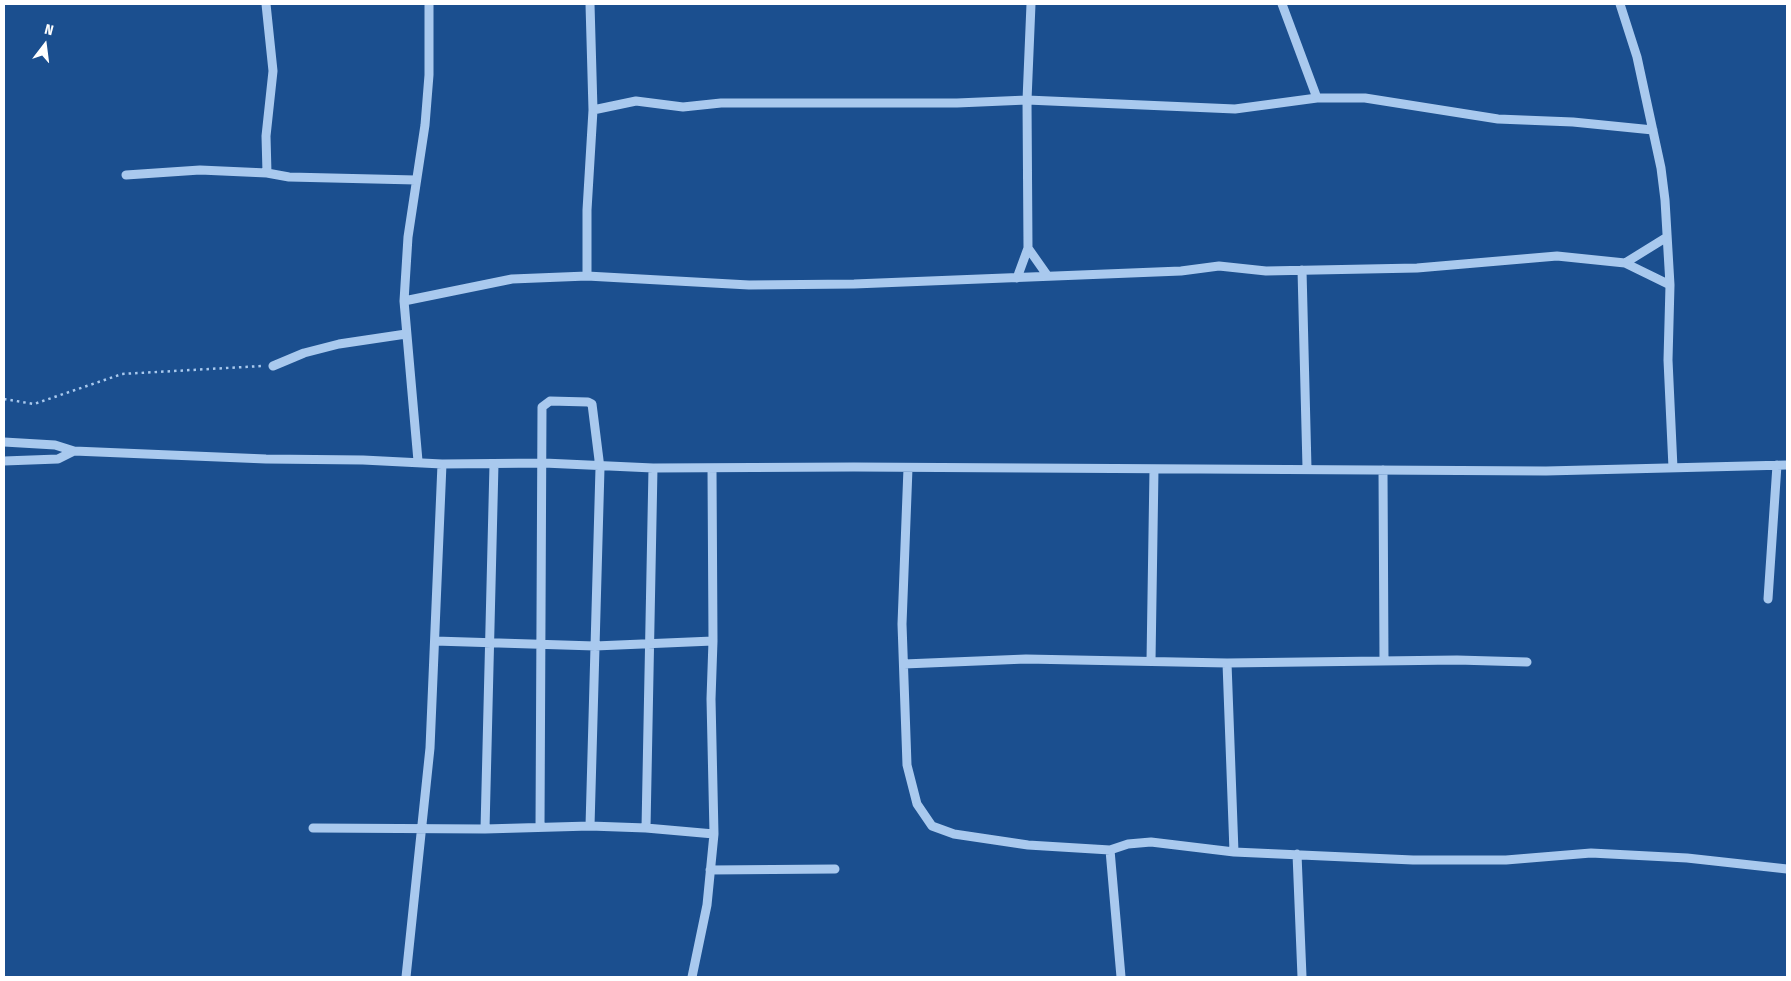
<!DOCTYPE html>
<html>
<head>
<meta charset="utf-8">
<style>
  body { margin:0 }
  #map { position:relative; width:1791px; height:981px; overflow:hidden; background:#1b4f8f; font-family:"Fira Sans Condensed",sans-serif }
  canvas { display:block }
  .frame { position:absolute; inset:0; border:5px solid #fff; pointer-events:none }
  .north { position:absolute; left:20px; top:20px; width:50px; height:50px; -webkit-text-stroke:4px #1b4f8f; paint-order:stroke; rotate:15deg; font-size:14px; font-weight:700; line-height:20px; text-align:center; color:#fff }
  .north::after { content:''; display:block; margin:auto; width:18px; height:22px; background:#fff; clip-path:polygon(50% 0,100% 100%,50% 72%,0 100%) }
</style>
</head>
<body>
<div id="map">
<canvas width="1791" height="981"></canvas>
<div class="frame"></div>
<div class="north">N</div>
</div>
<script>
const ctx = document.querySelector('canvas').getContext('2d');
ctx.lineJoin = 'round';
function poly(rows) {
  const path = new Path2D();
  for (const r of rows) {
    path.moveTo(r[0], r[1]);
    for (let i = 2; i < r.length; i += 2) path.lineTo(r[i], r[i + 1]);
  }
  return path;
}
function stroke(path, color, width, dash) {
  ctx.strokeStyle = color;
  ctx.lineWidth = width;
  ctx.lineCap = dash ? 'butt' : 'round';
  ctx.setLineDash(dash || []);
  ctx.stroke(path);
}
stroke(poly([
  [4,399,34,404,122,374,261,366]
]), '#a9c9ee', 2.5, [2.5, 4]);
stroke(poly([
  [266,4,273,71,266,136,267,173],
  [1031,4,1027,100,1235,109,1317,98,1365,98,1498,119,1573,122,1653,130],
  [1282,4,1317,98],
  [1620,4,1637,57,1661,168,1665,200,1670,285,1668,360,1673,468],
  [593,110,636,101,683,107,721,103,957,103,1027,100,1028,248,1017,278],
  [126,175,200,170,267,173,289,177,416,180],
  [1028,248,1047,275],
  [1625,263,1667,237],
  [1302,270,1307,468],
  [587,276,749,285,854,284,1181,271,1219,266,1266,271,1417,268,1557,256,1625,263,1670,285],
  [404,301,512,279,587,276,587,210,593,110,590,4],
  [273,366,304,353,339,344,406,334],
  [4,442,55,445,74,451,266,459,363,460,442,464,544,463,653,468,854,467,1546,471,1787,465],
  [4,461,58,459,74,451],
  [418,461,404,301,408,237,425,125,429,75,429,4],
  [908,468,902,624,907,765,917,804,932,826,954,834,1028,845,1110,850,1128,844,1151,842,1234,852,1413,860,1506,860,1591,853,1687,858,1787,869],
  [1383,470,1384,661],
  [1768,599,1777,465],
  [435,641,595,646,713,641],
  [1151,661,1154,469],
  [1227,663,1234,852],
  [904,664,1026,659,1227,663,1457,660,1527,662],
  [540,827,542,407,550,401,588,402,592,404,600,468,590,826],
  [313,828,485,829,590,826,646,828,714,834],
  [646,828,653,468],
  [485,829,494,464],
  [1110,850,1121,977],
  [1297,854,1302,977],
  [710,870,835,869],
  [406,977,430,748,442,464],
  [692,977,707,905,714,834,711,699,713,641,712,469]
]), '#a9c9ee', 9);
</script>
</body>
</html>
